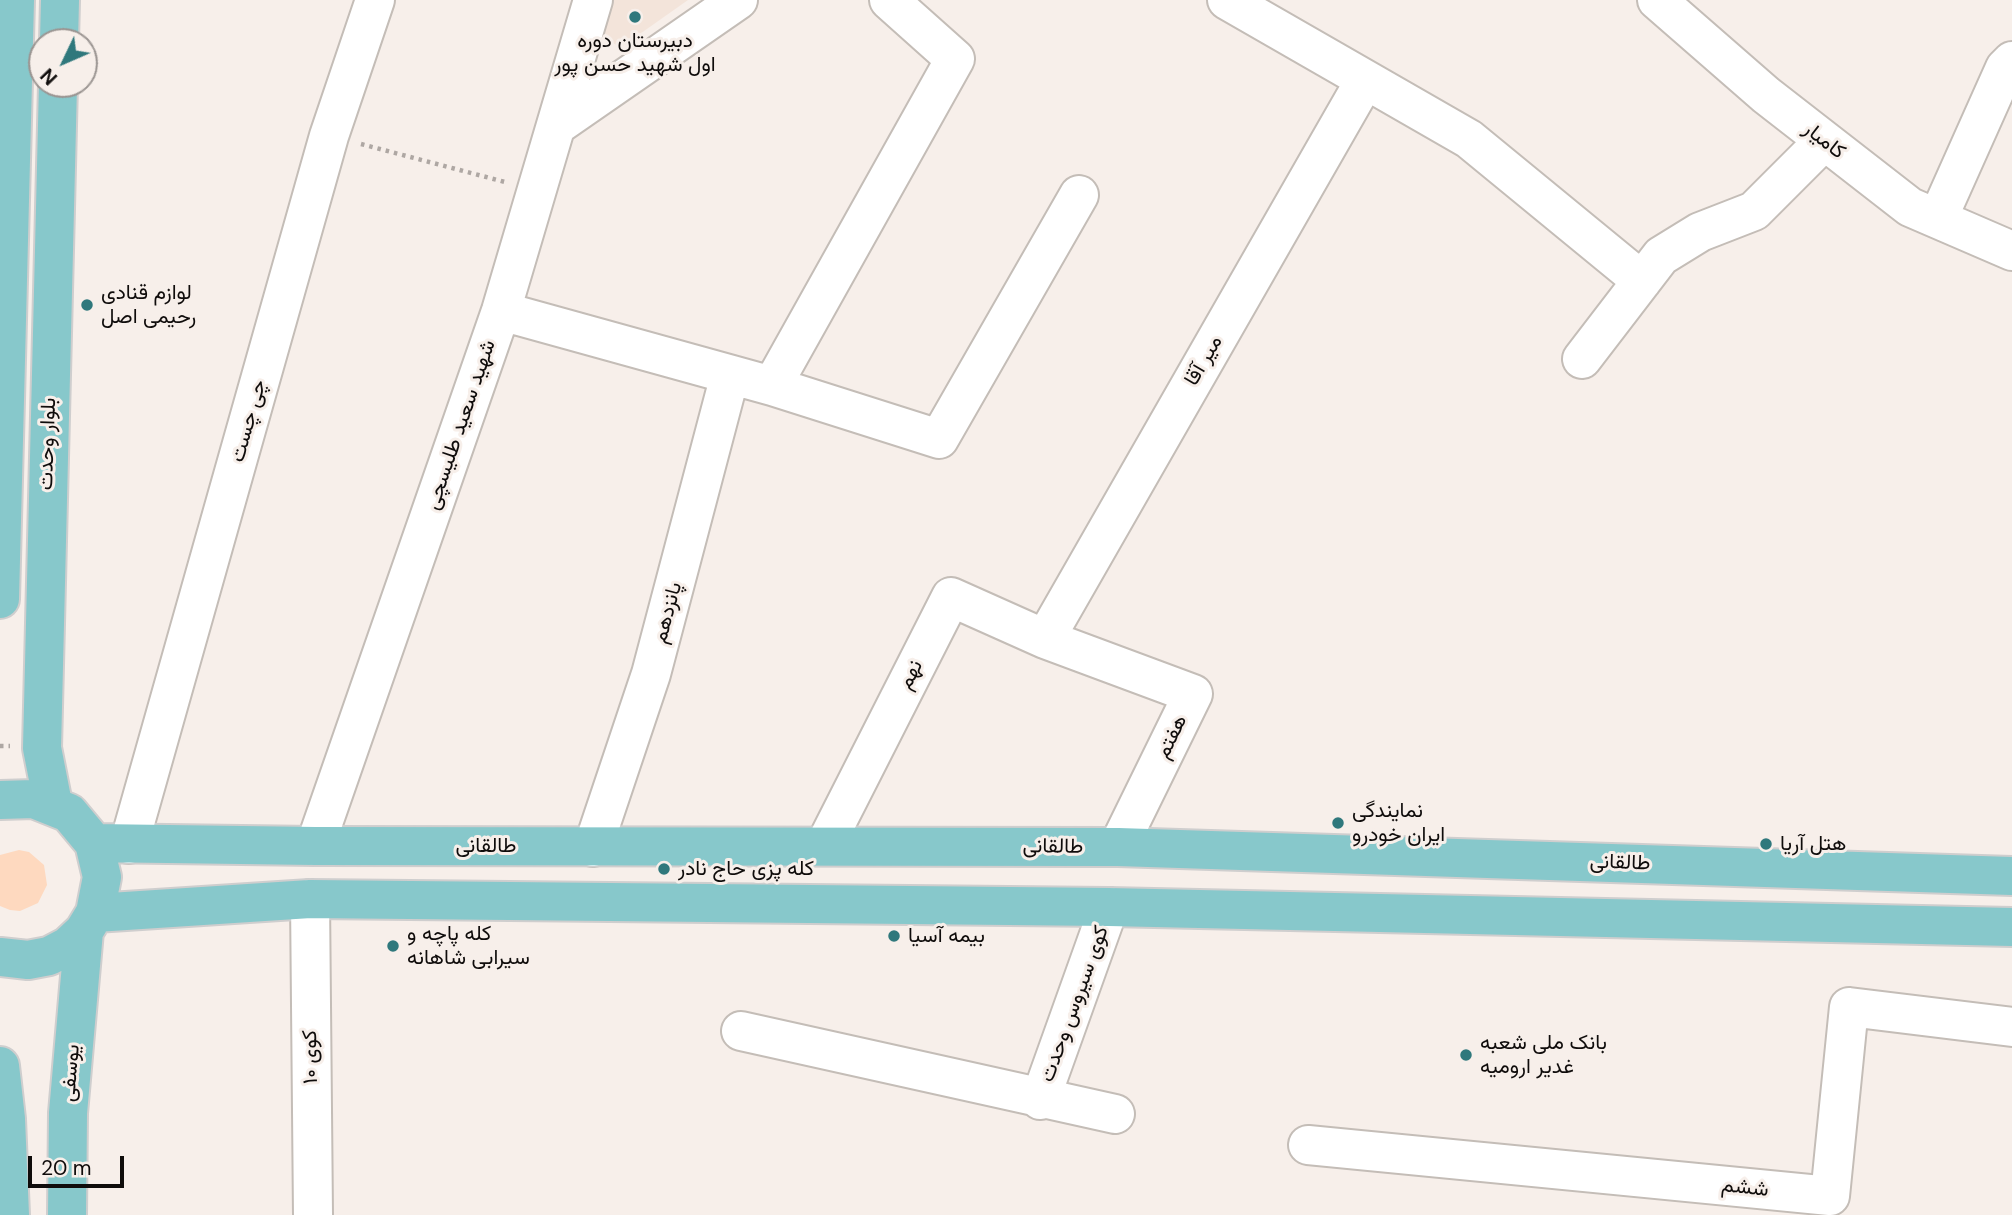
<!DOCTYPE html>
<html>
<head>
<meta charset="utf-8">
<style>
  body { margin:0 }
  #map { position:relative; width:2012px; height:1215px; overflow:hidden; background:#f7efea; font-family:"DM Sans",sans-serif }
  canvas { display:block }
  .north { position:absolute; left:28px; top:28px; width:70px; height:70px; box-sizing:border-box; background:#f7efea; border:2px solid #9a9491; border-radius:50%; rotate:226deg; font-size:19px; font-weight:700; line-height:28px; text-align:center; color:#0f0c0b }
  .north::after { content:''; display:block; margin:auto; width:24px; height:32px; background:#2f787c; clip-path:polygon(50% 0,100% 100%,50% 72%,0 100%) }
  .scale { position:absolute; left:28px; top:1156px; width:96px; height:32px; box-sizing:border-box; border:4px solid #0f0c0b; border-top:0; padding-left:9px; font-size:21px; line-height:24px; white-space:nowrap; color:#0f0c0b; -webkit-text-stroke:5px #f7efea; paint-order:stroke }
</style>
</head>
<body>
<div id="map">
<canvas width="2012" height="1215"></canvas>
<div class="north">N</div>
<div class="scale">20 m</div>
</div>
<script>
const ctx = document.querySelector('canvas').getContext('2d');
ctx.lineJoin = 'round';
function fillPath(path, color) {
  ctx.fillStyle = color;
  ctx.fill(path, 'evenodd');
}
function poly(rows) {
  const path = new Path2D();
  for (const r of rows) {
    path.moveTo(r[0], r[1]);
    for (let i = 2; i < r.length; i += 2) path.lineTo(r[i], r[i + 1]);
  }
  return path;
}
function stroke(path, color, width, dash) {
  ctx.strokeStyle = color;
  ctx.lineWidth = width;
  ctx.lineCap = dash ? 'butt' : 'round';
  ctx.setLineDash(dash || []);
  ctx.stroke(path);
}
function label(font, color, halo, rows, align = 'center') {
  ctx.font = font + ' "DM Sans",Vazirmatn,sans-serif';
  ctx.lineWidth = 6;
  ctx.setLineDash([]);
  ctx.textBaseline = 'middle';
  ctx.strokeStyle = halo;
  ctx.fillStyle = color;
  for (const [text, x, y, turn = 0] of rows) {
    ctx.save();
    ctx.translate(x, y);
    ctx.rotate((+turn || 0) * Math.PI / 180);
    ctx.textAlign = isNaN(turn) ? turn : align;
    if (halo) ctx.strokeText(text, 0, 0);
    ctx.fillText(text, 0, 0);
    ctx.restore();
  }
}
fillPath(poly([
  [612,0,688,0,620,48,601,34]
]), '#f3e4da');
fillPath(poly([
  [19,850,29,852,44,865,47,885,38,903,20,911,10,910,0,906,0,855]
]), '#fed9bf');
const minor = poly([
  [1227,0,1469,139,1642,281],
  [1657,0,1766,95,1910,207,2012,251],
  [559,124,738,0],
  [1938,218,2005,68,2012,61],
  [501,311,772,386,939,439,1079,195],
  [1582,359,1661,256,1700,232,1754,211,1824,141],
  [772,386,955,59,889,0],
  [1045,639,1364,82],
  [129,844,329,136,375,0],
  [825,845,951,597,1045,639,1193,694,1118,847],
  [315,846,501,311,593,0],
  [593,847,651,674,730,375],
  [310,899,313,1215],
  [741,1031,1115,1114],
  [1040,1100,1109,907],
  [1308,1145,1830,1196,1849,1007,2012,1027]
]);
const major = poly([
  [59,42,60,0],
  [0,599,15,0],
  [0,800,34,799,69,813,94,843,102,877,95,913,84,931,68,946,49,956,28,960,0,957],
  [53,804,42,748,58,84],
  [94,843,315,846,1118,847,2012,876],
  [95,913,310,899,1109,907,2012,927],
  [0,1066,6,1119,10,1215],
  [67,1215,68,1113,84,931]
]);
stroke(minor, '#c4bdb7', 42);
stroke(major, '#cfcece', 42);
stroke(poly([
  [361,144,505,182],
  [0,746,10,746]
]), '#aea7a3', 4.5, [3.5, 5]);
stroke(minor, '#fff', 38);
stroke(major, '#87c8cb', 38);
for (const [x, y, r, color] of [
  [635,17,7,"#2f787c"],
  [87,305,7,"#2f787c"],
  [1338,823,7,"#2f787c"],
  [1766,844,7,"#2f787c"],
  [664,869,7,"#2f787c"],
  [894,936,7,"#2f787c"],
  [393,946,7,"#2f787c"],
  [1466,1055,7,"#2f787c"]
]) {
  const dot = new Path2D();
  dot.arc(x, y, r, 0, 2 * Math.PI);
  ctx.fillStyle = color;
  ctx.fill(dot);
  stroke(dot, '#f7efea', 2.5);
}
label('21px', '#0f0c0b', '#f7efea', [
  ["دبیرستان دوره",635,41,"center"],
  ["اول شهید حسن پور",635,65,"center"],
  ["لوازم قنادی",101,293],
  ["رحیمی اصل",101,317],
  ["نمایندگی",1352,811],
  ["ایران خودرو",1352,835],
  ["هتل آریا",1780,844],
  ["کله پزى حاج نادر",678,869],
  ["کله پاچه و",407,934],
  ["سیرابی شاهانه",407,958],
  ["بیمه آسیا",908,936],
  ["بانک ملی شعبه",1480,1043],
  ["غدیر ارومیه",1480,1067]
], 'left');
label('21px', '#0f0c0b', '#f7efea', [
  ["کامیار",1824,141,38],
  ["میر آقا",1204,361,-60],
  ["چی چست",249,421,-74],
  ["شهید سعید طلیسچی",461,425,-71],
  ["بلوار وحدت",48,444,-88],
  ["پانزدهم",668,613,-75],
  ["نهم",911,675,-63],
  ["هفتم",1172,737,-64],
  ["طالقانی",486,846],
  ["طالقانی",1053,847,1],
  ["طالقانی",1620,863,2],
  ["کوی سیروس وحدت",1075,1004,-70],
  ["کوی ۱۰",311,1057,-91],
  ["یوسفی",71,1073,-85],
  ["ششم",1745,1188,6]
]);
</script>
</body>
</html>
